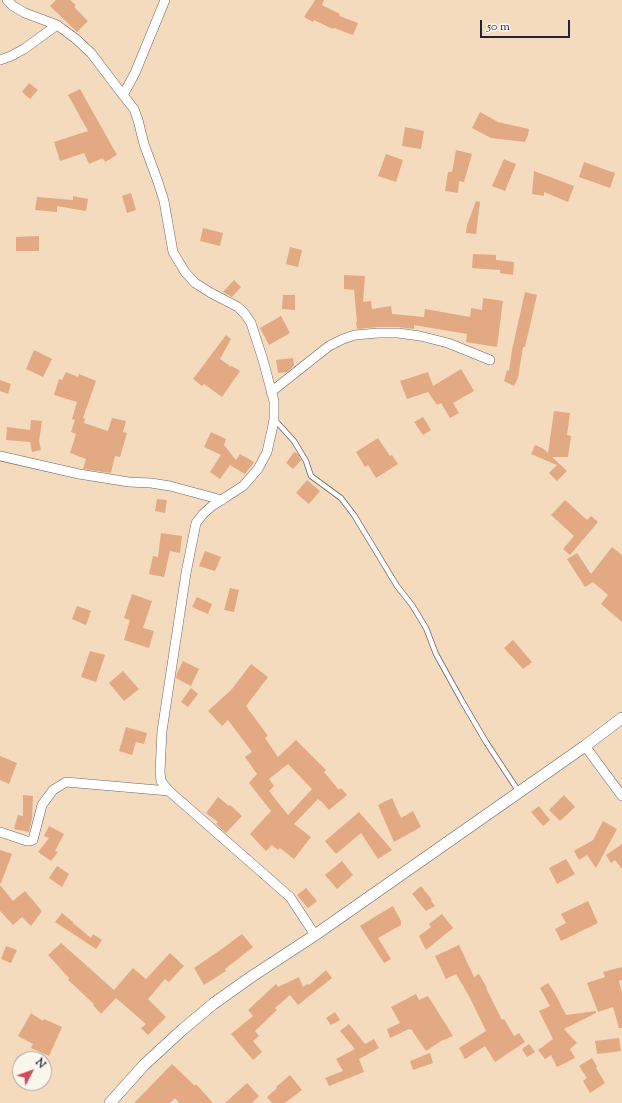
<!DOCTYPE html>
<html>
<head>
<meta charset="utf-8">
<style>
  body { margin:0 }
  #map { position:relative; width:622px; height:1103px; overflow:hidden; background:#f4dbbe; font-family:"Sorts Mill Goudy",serif }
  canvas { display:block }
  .north { position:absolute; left:12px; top:1051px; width:40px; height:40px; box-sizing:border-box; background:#fbf7ec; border:1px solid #a4a2a5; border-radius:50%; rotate:49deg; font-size:11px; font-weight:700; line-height:16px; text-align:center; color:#22223b }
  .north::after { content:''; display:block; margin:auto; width:14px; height:18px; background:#d1495b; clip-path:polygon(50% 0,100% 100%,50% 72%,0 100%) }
  .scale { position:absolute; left:480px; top:20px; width:90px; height:18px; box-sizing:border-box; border:2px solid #22223b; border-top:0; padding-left:5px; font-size:12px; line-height:14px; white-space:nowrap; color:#22223b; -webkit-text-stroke:3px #fbf7ec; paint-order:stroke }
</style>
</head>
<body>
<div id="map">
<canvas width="622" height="1103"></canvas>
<div class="north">N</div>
<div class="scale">50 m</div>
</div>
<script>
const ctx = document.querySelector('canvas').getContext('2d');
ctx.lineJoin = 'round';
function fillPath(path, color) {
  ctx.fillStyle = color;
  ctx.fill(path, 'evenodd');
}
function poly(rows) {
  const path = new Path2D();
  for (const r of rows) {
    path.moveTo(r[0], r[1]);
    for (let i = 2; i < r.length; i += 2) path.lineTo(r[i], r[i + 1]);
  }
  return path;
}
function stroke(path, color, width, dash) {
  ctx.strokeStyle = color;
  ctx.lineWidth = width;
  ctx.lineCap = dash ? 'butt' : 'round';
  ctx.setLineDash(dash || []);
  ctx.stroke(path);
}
fillPath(poly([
  [56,0,70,0,76,5,74,7,88,21,77,32,50,6],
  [315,0,324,0,322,5,340,14,339,16,358,23,353,35,334,28,333,29,314,20,313,22,304,17],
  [29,83,38,90,30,99,22,92],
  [80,89,117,155,105,162,103,158,89,164,84,153,60,161,54,142,88,131,68,95],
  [480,112,498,122,529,129,528,135,525,142,491,138,472,128],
  [405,127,424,131,421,149,402,146],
  [456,150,472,154,464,182,459,181,458,193,445,191,448,172,452,172],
  [386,154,403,160,396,182,378,176],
  [504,159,516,164,505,191,492,186],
  [584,162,615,173,610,188,579,177],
  [534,171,574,186,568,202,544,192,544,196,532,194],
  [131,193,136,210,127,213,122,196],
  [73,196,88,199,86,211,57,206,57,212,35,210,37,197,73,200],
  [476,201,480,202,476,234,466,233,467,225],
  [203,228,223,233,220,246,200,241],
  [39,236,39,251,16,251,16,237],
  [290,247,302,250,298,267,286,264],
  [473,254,496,255,496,260,514,262,513,275,500,273,500,270,472,268],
  [344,275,365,276,363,302,371,301,372,309,391,306,392,314,424,317,425,309,470,317,471,308,482,310,483,298,503,301,497,347,466,342,467,334,414,325,414,329,398,327,378,327,357,329,356,322,357,322,354,290,344,289],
  [234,280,241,287,232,297,223,292],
  [525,292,537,295,525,347,523,347,518,378,514,386,504,381,507,370,509,371,512,350],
  [283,295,295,295,295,310,282,309],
  [281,316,290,333,269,345,260,328],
  [226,335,231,339,220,359,230,366,228,367,232,366,240,371,222,397,204,384,202,386,193,379],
  [34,350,52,359,43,377,26,369],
  [293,358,294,366,287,372,278,373,276,360],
  [461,369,474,391,453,403,459,413,450,418,441,403,437,405,428,392,407,399,400,381,428,372,433,386],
  [66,372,78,377,79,374,96,381,83,418,85,419,84,423,108,431,112,418,126,421,123,432,127,433,120,457,115,456,111,473,83,469,86,459,70,453,76,434,71,432,75,420,72,419,77,402,54,395,59,379,62,380],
  [0,380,11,384,8,394,0,391],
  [554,411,570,413,567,435,571,436,568,457,552,457,567,471,557,481,549,473,557,465,531,454,535,445,544,449,548,453],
  [423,417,431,430,423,435,414,422],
  [31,420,42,421,39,441,41,450,32,452,30,442,6,440,7,427,30,430],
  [211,432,226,439,224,445,236,460,240,454,254,462,245,474,230,465,220,479,210,472,221,455,204,447],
  [378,438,390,456,392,455,398,464,376,478,368,465,365,467,356,452],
  [294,452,298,454,301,460,293,469,286,463],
  [307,480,320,491,309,504,296,493],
  [157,499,167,500,165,513,155,511],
  [565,500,587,520,591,516,598,522,570,555,563,549,574,536,551,515],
  [161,533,182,536,180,553,170,551,164,577,149,574,153,556,158,557],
  [612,547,622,555,622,622,601,604,608,595,593,582,585,587,567,559,577,553,591,574],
  [205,551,221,557,215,571,199,566],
  [230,588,239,590,234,612,224,610],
  [132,594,152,601,143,628,154,631,149,648,124,640,130,620,124,618],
  [197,597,212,604,208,614,192,607],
  [77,606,91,611,86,625,72,619],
  [513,640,532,662,523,669,504,648],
  [90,651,105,655,96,682,81,677],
  [183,661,199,669,191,686,176,678,177,673],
  [251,664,268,677,246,706,268,736,265,738,278,757,296,740,326,770,324,772,339,790,341,788,347,795,329,810,321,801,320,801,318,799,294,824,311,837,294,859,280,848,278,850,272,845,266,851,250,834,271,811,249,783,257,774,245,757,252,752,228,720,222,726,208,711,232,689],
  [288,764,312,789,288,815,269,791,274,786,269,779],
  [123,671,139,689,124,701,109,683],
  [191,688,198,694,188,707,181,702],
  [126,727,147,733,144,744,136,742,132,755,119,751],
  [0,756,17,763,9,784,0,780],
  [23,795,33,796,32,818,29,832,14,829,18,815,23,816],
  [564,795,575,807,560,821,549,810],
  [218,797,229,806,230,805,242,816,226,833,216,824,218,822,206,813],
  [392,798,401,818,413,811,421,827,394,842,378,805],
  [539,806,550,820,543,826,531,812],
  [359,812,392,850,378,859,361,833,336,854,325,841],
  [603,821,617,829,596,868,587,855,579,860,574,851,593,840],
  [49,826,64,834,55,851,58,852,51,861,38,852,49,838,44,836],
  [622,844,622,869,615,860,611,863,606,855],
  [0,850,12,854,1,883,0,883],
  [566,859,575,874,557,884,549,868],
  [342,861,353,875,337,889,325,875],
  [57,866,69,874,62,887,49,878],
  [0,885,13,901,25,891,42,911,31,926,22,917,13,925,0,911],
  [421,886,432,900,431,901,435,906,426,911,412,894],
  [306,888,317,901,308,908,297,895],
  [588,901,598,923,561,941,555,929,566,923,561,914],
  [393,906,401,921,401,925,378,938,391,959,384,963,360,926,376,916],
  [62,913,73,922,73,923,91,938,93,934,102,940,96,949,55,922],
  [442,914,453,928,426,950,419,936,431,927,429,924],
  [242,934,253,947,225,969,226,971,204,985,194,968,219,951],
  [61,943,114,990,133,968,146,979,170,953,184,966,169,982,165,979,148,999,166,1017,148,1035,141,1028,146,1024,116,998,101,1014,93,1005,94,1004,68,980,69,978,48,955],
  [459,945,474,977,479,974,487,988,486,988,502,1020,504,1019,514,1036,519,1033,525,1042,495,1062,485,1046,465,1059,459,1048,486,1031,469,996,456,974,446,979,435,956],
  [6,946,17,950,11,963,1,959],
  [622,967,622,980,619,981,622,993,622,1028,619,1028,613,1007,598,1012,587,983,605,977,603,972],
  [326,970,332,978,298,1005,290,995,275,1008,277,1010,255,1031,259,1036,253,1041,262,1052,253,1060,231,1034,253,1016,248,1010,276,984,278,987,299,977,303,987,308,984,309,985],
  [548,983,553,990,566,1015,596,1011,596,1013,564,1029,577,1043,570,1049,575,1058,557,1067,551,1055,545,1059,538,1050,553,1039,539,1011,550,1006,540,988],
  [416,994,419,1000,428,996,453,1036,441,1041,426,1051,411,1029,409,1030,409,1029,390,1038,387,1029,400,1023,391,1007],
  [335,1012,340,1020,331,1025,326,1018],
  [31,1013,43,1021,44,1019,62,1027,49,1056,31,1048,33,1044,18,1036],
  [349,1024,365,1044,374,1039,379,1048,359,1059,364,1072,329,1086,325,1078,343,1071,336,1059,355,1049,340,1031],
  [619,1038,621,1051,597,1054,595,1041],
  [529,1044,535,1052,527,1057,522,1049],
  [430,1053,433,1063,413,1070,410,1061],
  [592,1058,597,1067,596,1068,605,1083,590,1093,583,1081,587,1078,579,1066],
  [172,1064,195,1086,196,1084,213,1103,179,1103,175,1098,170,1103,134,1103],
  [290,1075,302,1090,285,1103,272,1103,267,1097,277,1088,276,1087],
  [247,1083,259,1096,252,1103,225,1103]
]), '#e3a982');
const service = poly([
  [274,419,294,441,306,461,311,476,341,498,354,515,397,586,412,605,426,628,436,654,462,701,486,742,519,792]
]);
const minor = poly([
  [7,0,13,6,25,13,57,25,76,39,91,53,123,95,134,109,138,120,144,144,158,182,164,201,173,252,185,272,195,283,211,293,238,307,245,314,251,323,263,360,274,401,274,419,272,430,267,452,258,469,243,486,212,506,203,514,196,523,186,573,162,731,160,772,161,781,169,791,290,897,315,935],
  [0,60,11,56,24,49,57,25],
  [123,95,135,73,165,0],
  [271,392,329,346,343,339,355,335,378,333,398,333,420,336,448,343,490,360],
  [0,456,79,474,129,482,151,483,170,486,222,500],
  [585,746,622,796],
  [0,832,27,841,30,841,33,840,42,805,53,790,66,782,169,791]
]);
const tertiary = poly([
  [110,1103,144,1065,182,1030,213,1004,251,977,315,935,585,746,622,718]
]);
stroke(service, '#6c6369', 6);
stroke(minor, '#6c6369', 10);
stroke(tertiary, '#6c6369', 12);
stroke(service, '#fff', 4.5);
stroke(minor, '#fff', 9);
stroke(tertiary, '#fff', 11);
</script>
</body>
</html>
